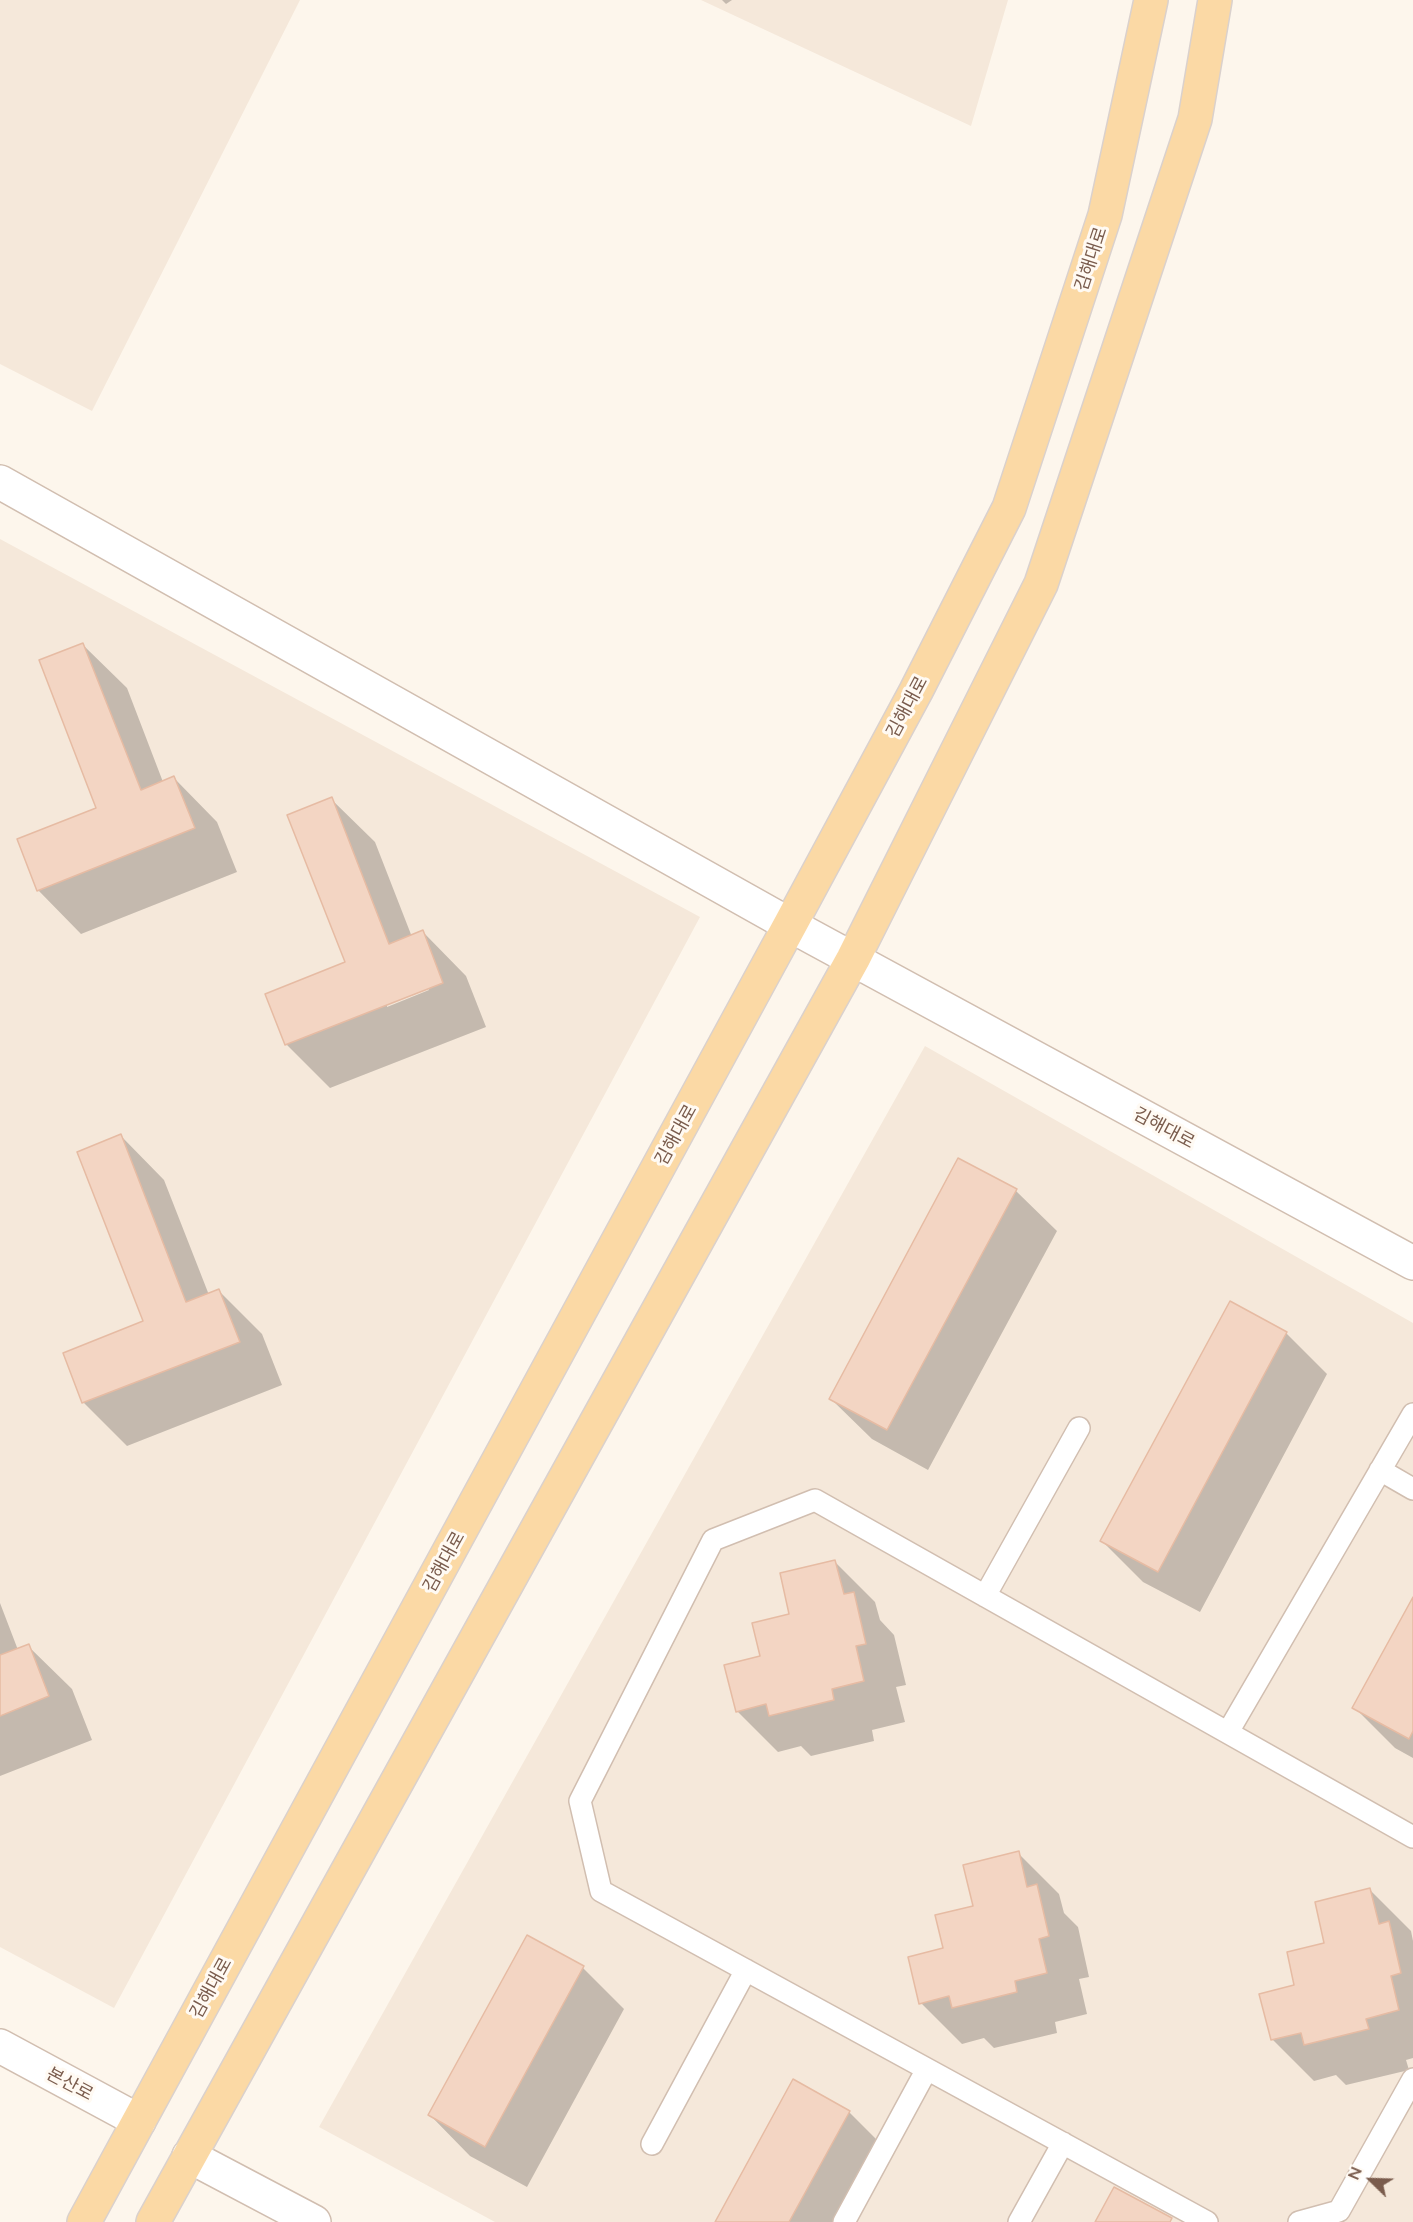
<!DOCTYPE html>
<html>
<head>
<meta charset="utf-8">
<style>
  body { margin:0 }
  #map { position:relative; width:1413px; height:2222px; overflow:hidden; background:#fdf6ec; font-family:Lato,sans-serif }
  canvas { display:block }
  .north { position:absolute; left:1341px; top:2150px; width:60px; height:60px; -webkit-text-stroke:4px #fffaf3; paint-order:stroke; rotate:293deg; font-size:16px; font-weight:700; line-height:24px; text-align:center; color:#7a5c4d }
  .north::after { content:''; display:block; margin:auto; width:21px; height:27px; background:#7a5c4d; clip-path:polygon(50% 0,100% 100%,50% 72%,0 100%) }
</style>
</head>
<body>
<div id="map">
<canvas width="1413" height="2222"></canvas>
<div class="north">N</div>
</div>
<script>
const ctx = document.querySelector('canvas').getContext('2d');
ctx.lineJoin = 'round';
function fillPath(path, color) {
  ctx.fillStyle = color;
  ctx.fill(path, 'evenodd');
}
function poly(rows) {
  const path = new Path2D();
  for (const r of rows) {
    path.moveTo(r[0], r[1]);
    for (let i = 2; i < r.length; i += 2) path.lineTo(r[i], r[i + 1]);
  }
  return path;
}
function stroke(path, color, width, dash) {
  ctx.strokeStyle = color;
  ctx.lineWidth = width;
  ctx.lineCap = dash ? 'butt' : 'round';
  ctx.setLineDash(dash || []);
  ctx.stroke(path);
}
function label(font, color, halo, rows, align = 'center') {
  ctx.font = font + ' Lato,"Noto Sans KR",sans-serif';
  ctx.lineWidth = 6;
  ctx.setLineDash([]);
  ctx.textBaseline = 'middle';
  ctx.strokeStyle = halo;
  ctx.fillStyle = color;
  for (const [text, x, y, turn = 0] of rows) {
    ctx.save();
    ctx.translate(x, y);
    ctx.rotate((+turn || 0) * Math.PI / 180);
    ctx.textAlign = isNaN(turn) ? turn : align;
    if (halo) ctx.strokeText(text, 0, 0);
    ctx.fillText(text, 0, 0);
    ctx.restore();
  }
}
fillPath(poly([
  [0,0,300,0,92,411,0,364],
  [701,0,1008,0,971,126],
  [0,539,700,917,114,2008,0,1947],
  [925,1046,1413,1323,1413,2222,495,2222,319,2127]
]), '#f5e8da');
fillPath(poly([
  [722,0,732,0,726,4],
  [83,645,127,688,163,782,174,778,217,822,237,872,81,934,38,890,98,808],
  [331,799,375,842,412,937,423,932,466,976,486,1027,330,1088,286,1044,347,963],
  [428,987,429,990,387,1007,387,1004],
  [121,1136,164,1180,209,1295,219,1291,262,1334,282,1385,127,1446,83,1402,145,1322],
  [1016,1191,1057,1231,928,1470,872,1439,831,1399],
  [1286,1333,1327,1374,1200,1612,1143,1582,1102,1541],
  [834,1561,875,1602,880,1620,894,1635,906,1685,896,1687,905,1722,872,1730,874,1741,811,1756,801,1746,778,1752,737,1711,761,1657],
  [1413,1600,1413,1758,1395,1748,1354,1707],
  [0,1603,18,1650,28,1646,72,1689,92,1740,0,1776],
  [1018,1853,1059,1894,1064,1913,1078,1927,1089,1977,1079,1979,1087,2014,1055,2022,1057,2033,994,2048,984,2038,962,2044,921,2003,944,1949],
  [1370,1890,1411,1931,1413,1941,1413,2058,1406,2060,1409,2070,1346,2085,1336,2075,1314,2081,1273,2040,1261,1995,1296,1986],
  [583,1968,624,2009,527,2187,470,2156,430,2115],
  [849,2112,890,2153,852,2222,717,2222]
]), '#0003');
const building = poly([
  [83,643,141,790,174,776,195,828,37,891,17,839,96,808,39,660,83,643],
  [332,797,389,944,423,930,443,983,285,1045,265,994,345,962,287,815,332,797],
  [121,1134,186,1302,219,1289,240,1342,82,1403,63,1353,143,1321,77,1152,121,1134],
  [958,1158,1017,1189,887,1430,829,1399,958,1158],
  [1230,1301,1287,1332,1158,1572,1100,1541,1230,1301],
  [835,1560,844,1594,854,1592,866,1644,856,1646,864,1681,832,1689,834,1700,769,1716,766,1704,736,1712,724,1665,760,1656,752,1623,789,1614,780,1573,835,1560],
  [1413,1597,1413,1731,1409,1739,1352,1708,1413,1597],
  [29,1644,49,1696,0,1716,0,1655,29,1644],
  [1019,1851,1027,1887,1037,1884,1049,1936,1039,1939,1047,1973,1015,1981,1017,1992,952,2008,949,1996,919,2004,908,1957,943,1948,935,1915,973,1906,963,1865,1019,1851],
  [1370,1888,1379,1924,1389,1921,1401,1973,1391,1976,1399,2010,1366,2019,1369,2029,1304,2045,1301,2033,1271,2040,1259,1994,1294,1985,1287,1952,1324,1943,1315,1902,1370,1888],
  [527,1935,584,1966,485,2147,428,2115,527,1935],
  [793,2079,850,2111,789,2222,715,2222,793,2079],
  [1114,2187,1172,2218,1170,2222,1095,2222,1114,2187]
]);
fillPath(building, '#f3d5c3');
stroke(building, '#e6bba3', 1.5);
const service = poly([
  [1380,1470,1413,1489],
  [985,1596,1079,1428],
  [1228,1732,1413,1414],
  [652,2144,746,1970],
  [844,2222,927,2069],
  [1019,2222,1063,2143],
  [1207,2222,601,1891,580,1801,713,1540,815,1500,1413,1837],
  [1299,2222,1339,2211,1413,2079]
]);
const minor = poly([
  [0,482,790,925,1413,1263],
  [0,2046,139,2121],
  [189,2156,314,2222]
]);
const primary = poly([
  [84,2222,790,925,916,691,1009,508,1105,215,1151,0],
  [153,2222,853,959,1041,584,1195,119,1215,0]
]);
stroke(service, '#d1beb0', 24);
stroke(minor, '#d1beb0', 36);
stroke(primary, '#dad1cd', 36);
stroke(service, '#fff', 21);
stroke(minor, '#fff', 33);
stroke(primary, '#fbd9a5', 33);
label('18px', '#7a5c4d', '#fffaf3', [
  ["김해대로",1091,259,-72],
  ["김해대로",907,707,-62],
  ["김해대로",1164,1128,28],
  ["김해대로",676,1135,-61],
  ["김해대로",444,1562,-61],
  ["김해대로",211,1988,-61],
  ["본산로",70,2084,28]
]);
</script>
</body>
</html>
